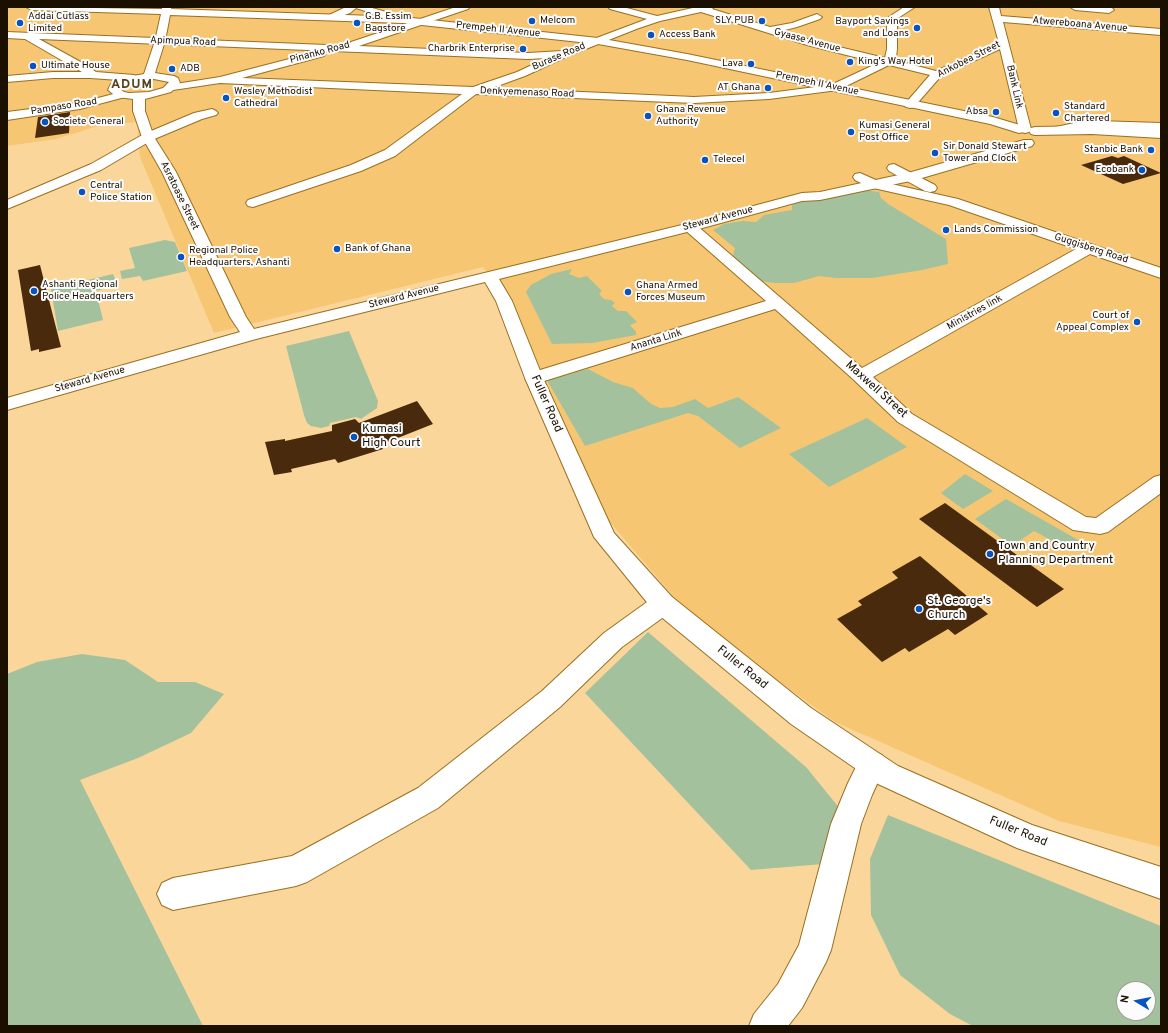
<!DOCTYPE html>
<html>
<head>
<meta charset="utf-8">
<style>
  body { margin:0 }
  #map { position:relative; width:1168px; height:1033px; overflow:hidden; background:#fad69b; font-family:Overpass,sans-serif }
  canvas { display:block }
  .frame { position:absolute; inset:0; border:8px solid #1b0f00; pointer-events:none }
  .north { position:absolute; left:1116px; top:981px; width:40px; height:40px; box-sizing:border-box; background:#fcfcfc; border:1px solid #a29d97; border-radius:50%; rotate:280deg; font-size:11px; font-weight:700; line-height:16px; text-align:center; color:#1b0f00 }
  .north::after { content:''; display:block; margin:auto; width:14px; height:18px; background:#0853bd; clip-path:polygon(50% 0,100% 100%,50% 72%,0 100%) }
</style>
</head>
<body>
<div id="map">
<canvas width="1168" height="1033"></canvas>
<div class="frame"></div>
<div class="north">N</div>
</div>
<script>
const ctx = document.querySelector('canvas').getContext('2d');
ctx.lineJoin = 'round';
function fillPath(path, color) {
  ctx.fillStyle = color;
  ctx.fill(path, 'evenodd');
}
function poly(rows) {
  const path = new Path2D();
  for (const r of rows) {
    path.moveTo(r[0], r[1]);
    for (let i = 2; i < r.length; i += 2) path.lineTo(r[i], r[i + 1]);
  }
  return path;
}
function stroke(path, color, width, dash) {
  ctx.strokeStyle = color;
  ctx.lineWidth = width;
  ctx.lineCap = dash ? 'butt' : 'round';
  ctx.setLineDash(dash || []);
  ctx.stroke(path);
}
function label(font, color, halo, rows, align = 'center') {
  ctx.font = font + ' Overpass,sans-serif';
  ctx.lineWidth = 4;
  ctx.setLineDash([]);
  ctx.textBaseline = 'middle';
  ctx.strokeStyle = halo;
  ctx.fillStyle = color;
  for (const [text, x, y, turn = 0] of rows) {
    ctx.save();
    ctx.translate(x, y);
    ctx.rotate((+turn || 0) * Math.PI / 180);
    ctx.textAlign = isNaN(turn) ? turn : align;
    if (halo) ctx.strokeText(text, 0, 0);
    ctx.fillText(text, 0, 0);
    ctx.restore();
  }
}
fillPath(poly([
  [7,7,1161,7,1161,847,1059,821,835,722,690,616,603,514,510,301,483,267,214,333,140,157,137,122,101,125,56,139,7,146]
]), '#f7c672');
fillPath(poly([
  [854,189,879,192,881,198,888,204,946,239,948,264,922,270,872,278,836,278,819,276,794,283,775,283,758,281,735,263,733,255,735,248,713,230,724,224,742,221,756,222,764,215,792,210,792,204],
  [165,240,175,242,187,271,143,281,140,276,122,279,120,271,135,268,129,248],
  [572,269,569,274,579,278,587,276,602,291,599,294,604,299,611,300,615,303,612,306,618,311,626,311,637,322,630,325,636,332,636,335,592,343,552,344,526,292,531,285,551,274],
  [113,274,118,285,96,291,103,320,58,331,51,289],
  [349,331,378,401,377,408,361,419,356,417,330,423,329,426,321,428,311,426,307,423,304,415,286,346],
  [588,369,613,382,633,388,651,404,660,408,673,407,695,399,708,408,738,397,781,428,740,448,698,416,688,413,585,446,548,382,550,379],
  [867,418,907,447,829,487,789,454],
  [965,474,993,491,963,509,941,493],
  [1006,499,1080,541,1071,551,1034,531,1012,546,975,519],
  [648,632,806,767,841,810,823,864,751,870,585,693],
  [82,654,125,660,158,682,195,682,224,694,191,733,138,758,80,780,203,1026,7,1026,7,674,37,662],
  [888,815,1161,926,1161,1026,973,1026,950,1014,900,975,871,915,870,859],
  [1124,989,1148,989,1148,1013,1124,1013]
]), '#a4c19d');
fillPath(poly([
  [70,112,69,133,35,138,38,117],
  [1112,156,1118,158,1124,156,1161,173,1123,184,1081,165],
  [40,265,61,347,39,352,39,349,31,351,18,270],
  [417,401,433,424,380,445,383,449,338,463,335,459,291,469,292,472,274,475,265,442,285,439,285,441,332,431,332,425,355,419,359,423],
  [945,503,1064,589,1037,607,919,519],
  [920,556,988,614,955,635,948,629,909,652,905,648,882,662,837,619,862,605,858,601,898,578,892,572]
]), '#4a2a0c');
const minor = poly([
  [346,7,369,7,406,18,408,20,403,23,356,8,350,13,333,19,327,19,325,17,346,7],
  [456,7,470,7,468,9,359,46,528,53,562,51,647,19,610,9,608,7,623,7,657,16,697,7,714,7,712,9,770,27,792,23,817,14,822,17,820,19,797,27,781,31,814,41,885,58,887,49,887,23,889,17,904,7,915,7,898,18,897,23,897,49,896,57,894,60,936,71,999,43,989,7,999,7,1001,16,1161,29,1161,35,1003,22,1031,129,1029,132,1025,133,1021,132,1019,129,1000,49,941,76,914,107,910,108,906,107,904,105,930,75,889,65,838,90,769,99,694,103,476,94,395,156,361,171,253,207,248,206,246,203,248,200,351,165,385,150,462,94,220,83,173,90,169,89,167,87,169,85,220,77,320,51,325,54,324,56,242,78,473,87,517,72,547,58,528,59,39,39,86,65,96,72,134,75,139,78,134,81,90,78,53,78,7,82,7,76,53,72,82,72,25,39,7,38,7,32,351,46,350,44,351,42,456,7],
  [701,12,807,45,878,63,831,85,769,93,694,97,492,88,525,76,568,56,639,28,660,21,701,12],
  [1070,7,1106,7,1112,8,1114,10,1109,13,1075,10,1070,7],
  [121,92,125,93,127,95,125,97,80,109,7,120,7,112,79,103,121,92],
  [212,109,216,111,218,113,216,115,202,119,152,140,101,170,7,209,7,200,91,164,144,134,194,113,212,109],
  [1096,121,1161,123,1161,131,1096,129,1079,130,1060,134,1056,133,1054,130,1056,127,1079,122,1096,121],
  [894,164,935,185,937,188,935,191,930,192,925,191,889,171,887,168,889,165,894,164],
  [860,173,878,181,958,199,1161,268,1161,278,1090,254,873,377,912,414,1086,517,1096,518,1154,477,1161,475,1161,493,1108,532,1100,534,1073,530,898,422,854,380,775,309,541,382,534,384,527,382,525,378,527,374,766,301,685,230,683,227,685,224,690,223,695,224,862,368,1076,249,949,205,869,187,855,180,853,177,855,174,860,173],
  [663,595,672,597,675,604,672,611,622,647,560,707,438,808,307,882,296,886,173,910,162,905,157,894,162,883,173,878,292,856,418,788,542,691,604,633,654,597,663,595],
  [872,751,882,755,886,764,872,795,861,824,831,950,826,962,802,1008,788,1026,749,1026,754,1014,778,984,799,945,831,824,848,783,862,755,872,751]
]);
const tertiary = poly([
  [26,7,162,9,162,7,172,7,171,9,403,17,598,38,687,54,993,117,1023,126,1025,129,1023,132,1019,133,990,124,687,60,598,44,403,23,170,15,165,41,155,73,174,76,178,78,180,83,171,92,145,99,145,111,154,137,176,172,246,317,254,329,686,224,802,193,820,192,908,173,1024,140,1032,140,1034,143,1032,146,915,180,820,200,802,201,695,230,499,279,512,301,543,378,614,533,672,597,811,708,898,766,1032,825,1161,867,1161,899,1017,848,878,784,791,724,654,611,594,537,525,378,496,301,485,282,256,339,7,410,7,398,240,332,230,317,162,172,142,137,133,111,133,99,117,97,108,90,111,84,122,78,144,74,155,41,161,14,31,10,26,7],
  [154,79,169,82,163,88,149,92,129,93,124,92,120,89,129,83,154,79],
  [1092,126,1161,130,1161,138,1092,134,1035,135,1031,134,1029,131,1031,128,1035,127,1092,126]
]);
stroke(minor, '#997020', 2);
stroke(tertiary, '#997020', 2);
fillPath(minor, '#fff');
fillPath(tertiary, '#fff');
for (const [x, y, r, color] of [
  [532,21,4,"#0853bd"],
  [762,21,4,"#0853bd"],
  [20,23,4,"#0853bd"],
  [357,23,4,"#0853bd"],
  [917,28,4,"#0853bd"],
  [651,35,4,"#0853bd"],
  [523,49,4,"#0853bd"],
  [850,62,4,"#0853bd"],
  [751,64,4,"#0853bd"],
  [33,66,4,"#0853bd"],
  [172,69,4,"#0853bd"],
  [768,88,4,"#0853bd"],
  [226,98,4,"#0853bd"],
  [996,112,4,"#0853bd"],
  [1056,113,4,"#0853bd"],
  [648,116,4,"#0853bd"],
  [45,122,4,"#0853bd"],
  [851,132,4,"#0853bd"],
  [1151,150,4,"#0853bd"],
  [935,153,4,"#0853bd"],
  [705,160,4,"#0853bd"],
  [1142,170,4,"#0853bd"],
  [82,192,4,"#0853bd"],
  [946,230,4,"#0853bd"],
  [337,249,4,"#0853bd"],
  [181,257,4,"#0853bd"],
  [34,291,4,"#0853bd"],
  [628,292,4,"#0853bd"],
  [1137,322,4,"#0853bd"],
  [354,437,4,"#0853bd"],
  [990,554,4,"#0853bd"],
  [919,609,4,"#0853bd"]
]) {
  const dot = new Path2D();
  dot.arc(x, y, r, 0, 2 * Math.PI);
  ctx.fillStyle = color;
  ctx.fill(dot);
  stroke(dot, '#fcfcfc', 1.5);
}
label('10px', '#1b0f00', '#fcfcfc', [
  ["Addai Cutlass",28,17],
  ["Limited",28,29],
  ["G.B. Essim",365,17],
  ["Bagstore",365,29],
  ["Melcom",540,21],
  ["SLY PUB",754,21,"right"],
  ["Bayport Savings",909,22,"right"],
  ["and Loans",909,34,"right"],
  ["Access Bank",659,35],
  ["Charbrik Enterprise",515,49,"right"],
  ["King's Way Hotel",858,62],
  ["Lava",743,64,"right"],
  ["Ultimate House",41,66],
  ["ADB",180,69],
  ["AT Ghana",760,88,"right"],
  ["Wesley Methodist",234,92],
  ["Cathedral",234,104],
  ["Standard",1064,107],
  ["Chartered",1064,119],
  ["Ghana Revenue",656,110],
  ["Authority",656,122],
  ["Absa",988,112,"right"],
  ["Societe General",53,122],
  ["Kumasi General",859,126],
  ["Post Office",859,138],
  ["Sir Donald Stewart",943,147],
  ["Tower and Clock",943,159],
  ["Stanbic Bank",1143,150,"right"],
  ["Telecel",713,160],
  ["Ecobank",1134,170,"right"],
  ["Central",90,186],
  ["Police Station",90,198],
  ["Lands Commission",954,230],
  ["Bank of Ghana",345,249],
  ["Regional Police",189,251],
  ["Headquarters, Ashanti",189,263],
  ["Ashanti Regional",42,285],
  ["Police Headquarters",42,297],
  ["Ghana Armed",636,286],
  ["Forces Museum",636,298],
  ["Court of",1129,316,"right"],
  ["Appeal Complex",1129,328,"right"]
], 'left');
label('10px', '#1b0f00', '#fcfcfc', [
  ["Atwereboana Avenue",1080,25,5],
  ["Prempeh II Avenue",498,30,6],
  ["Gyaase Avenue",807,41,15],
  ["Apimpua Road",183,42,2],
  ["Pinanko Road",320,53,-15],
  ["Burase Road",559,57,-23],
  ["Ankobea Street",969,60,-27],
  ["Prempeh II Avenue",817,84,12],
  ["Bank Link",1014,87,77],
  ["Denkyemenaso Road",527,93,2],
  ["Pampaso Road",64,107,-9],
  ["Asratoase Street",179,196,64],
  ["Steward Avenue",718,219,-15],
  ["Guggisberg Road",1091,249,18],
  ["Steward Avenue",404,297,-14],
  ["Ministries link",975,313,-29],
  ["Ananta Link",656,341,-17],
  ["Steward Avenue",90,380,-16]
]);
label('12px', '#1b0f00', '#fcfcfc', [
  ["Maxwell Street",876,390,42],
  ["Fuller Road",546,404,66],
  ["Fuller Road",742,668,39],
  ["Fuller Road",1018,832,22]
]);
label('12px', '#1b0f00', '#fcfcfc', [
  ["Kumasi",362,430],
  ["High Court",362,444],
  ["Town and Country",998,547],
  ["Planning Department",998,561],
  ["St. George's",927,602],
  ["Church",927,616]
], 'left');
ctx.letterSpacing = '1px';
label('bold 13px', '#564018', '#fcfcfc', [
  ["ADUM",132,85]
]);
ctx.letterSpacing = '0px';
</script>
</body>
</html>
